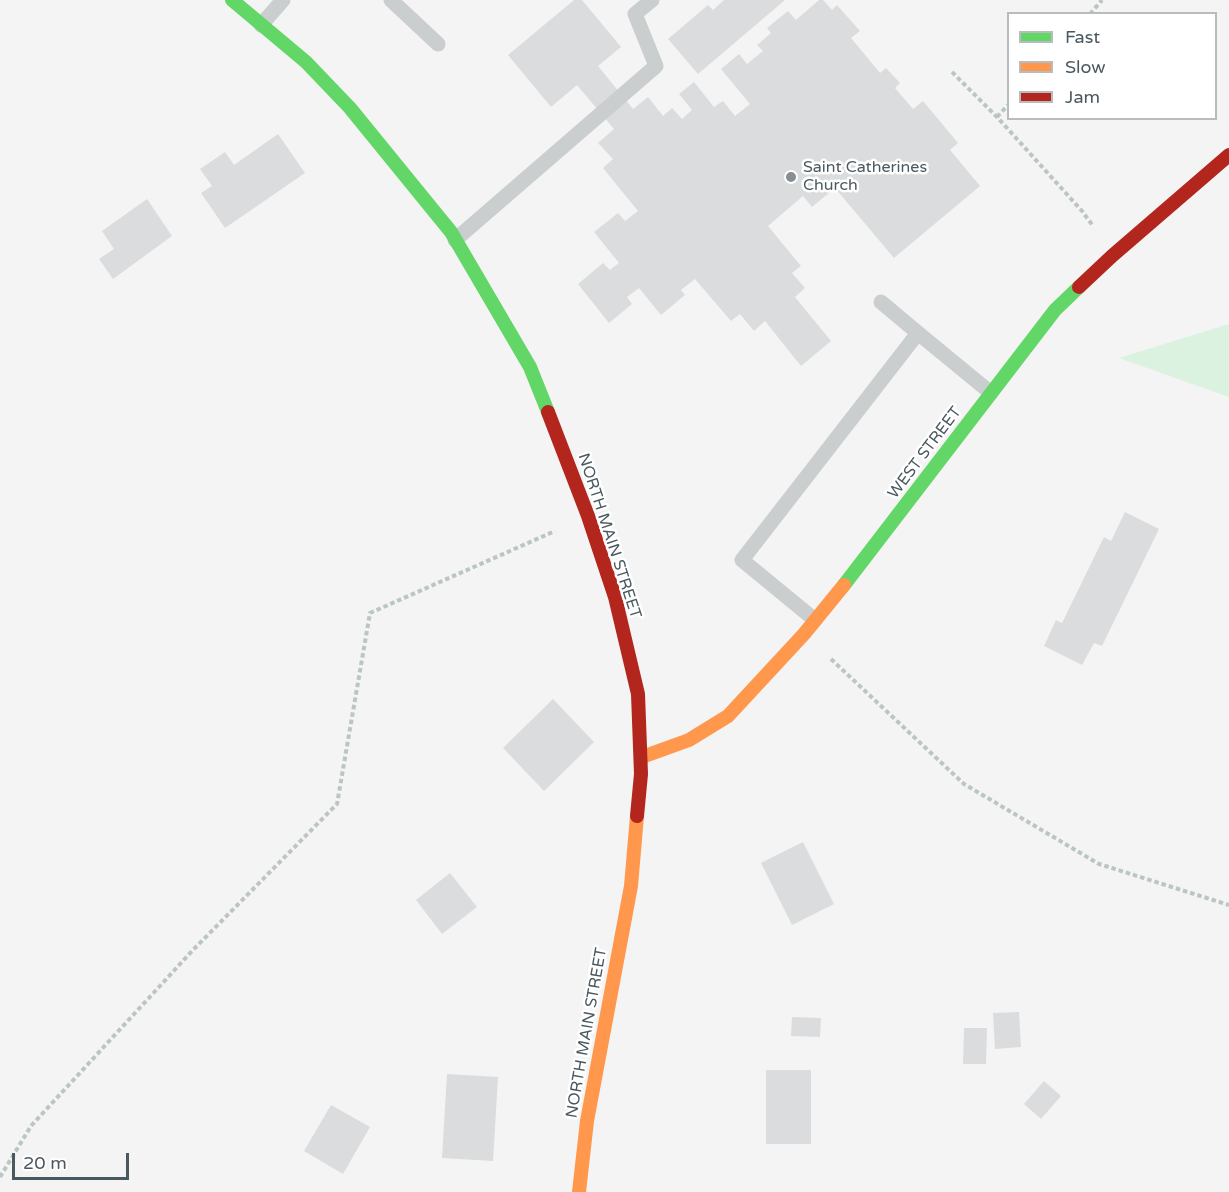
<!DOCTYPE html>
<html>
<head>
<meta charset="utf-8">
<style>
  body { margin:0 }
  #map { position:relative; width:1229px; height:1192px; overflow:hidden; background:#f4f4f4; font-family:"Varela Round",sans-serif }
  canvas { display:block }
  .legend { position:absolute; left:1007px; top:12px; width:210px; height:108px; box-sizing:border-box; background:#fff; border:2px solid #b7bdbf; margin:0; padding:8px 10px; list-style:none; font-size:18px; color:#4a5960 }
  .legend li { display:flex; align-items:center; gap:12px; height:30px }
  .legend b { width:30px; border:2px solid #b7bdbf }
  .scale { position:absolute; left:12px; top:1153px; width:117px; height:27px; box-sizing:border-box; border:3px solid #4a5960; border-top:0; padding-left:8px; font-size:18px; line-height:21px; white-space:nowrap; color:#4a5960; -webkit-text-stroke:4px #fff; paint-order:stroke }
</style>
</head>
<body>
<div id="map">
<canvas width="1229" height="1192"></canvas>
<ul class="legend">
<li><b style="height:8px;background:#63d668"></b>Fast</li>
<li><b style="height:8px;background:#ff974d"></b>Slow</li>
<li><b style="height:8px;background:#b3261e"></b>Jam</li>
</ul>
<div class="scale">20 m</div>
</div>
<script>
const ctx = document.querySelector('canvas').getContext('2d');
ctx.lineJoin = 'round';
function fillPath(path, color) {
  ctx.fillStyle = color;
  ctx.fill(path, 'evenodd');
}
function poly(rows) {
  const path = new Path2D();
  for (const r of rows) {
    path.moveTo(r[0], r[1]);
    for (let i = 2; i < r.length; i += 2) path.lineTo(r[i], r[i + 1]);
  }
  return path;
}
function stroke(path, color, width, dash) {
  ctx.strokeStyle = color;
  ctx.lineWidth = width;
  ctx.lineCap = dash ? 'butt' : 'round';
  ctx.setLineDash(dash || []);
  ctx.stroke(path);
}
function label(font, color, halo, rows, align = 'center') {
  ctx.font = font + ' "Varela Round",sans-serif';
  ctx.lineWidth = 5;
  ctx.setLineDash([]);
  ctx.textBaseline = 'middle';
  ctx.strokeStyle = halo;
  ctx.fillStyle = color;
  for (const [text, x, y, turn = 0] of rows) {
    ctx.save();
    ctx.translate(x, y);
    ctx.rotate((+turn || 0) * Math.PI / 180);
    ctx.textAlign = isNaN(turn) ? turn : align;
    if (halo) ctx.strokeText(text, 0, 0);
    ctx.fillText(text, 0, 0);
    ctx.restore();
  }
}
fillPath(poly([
  [1229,324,1229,397,1119,358]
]), '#daf2df');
fillPath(poly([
  [574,0,582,0,621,47,598,66,633,109,648,97,663,116,672,108,682,119,692,110,679,94,694,82,714,107,723,101,735,116,750,104,721,69,739,54,747,64,763,51,757,45,771,33,767,28,788,11,796,20,819,0,823,0,832,10,837,5,860,31,851,38,880,73,886,68,900,83,895,88,913,109,923,101,958,143,950,150,980,186,894,258,835,188,812,207,803,196,768,226,801,266,792,273,805,288,795,297,831,341,801,366,765,321,754,331,740,314,731,321,695,279,681,290,685,295,661,315,639,288,627,297,632,304,609,323,578,284,603,263,610,270,619,263,594,232,618,213,625,221,638,211,603,168,613,159,598,143,614,129,577,85,551,107,508,55],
  [724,0,785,0,698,74,668,39,708,5,713,10],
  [278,134,305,173,225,228,201,193,212,186,200,169,225,152,234,165],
  [147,199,172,236,113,279,99,259,114,249,102,231],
  [1125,512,1159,529,1102,646,1094,643,1082,665,1044,646,1056,620,1062,623,1104,537,1111,541],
  [553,699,594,742,544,791,503,748],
  [803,842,834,904,792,925,761,863],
  [450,873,477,907,442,934,416,900],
  [1019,1012,1021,1047,995,1049,993,1013],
  [792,1017,821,1018,820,1037,791,1036],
  [964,1028,987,1028,986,1064,963,1064],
  [766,1070,811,1070,811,1144,766,1144],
  [447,1074,498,1077,493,1161,442,1158],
  [1044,1081,1061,1096,1041,1119,1024,1104],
  [331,1105,370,1127,343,1174,304,1151]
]), '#dbdcdd');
stroke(poly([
  [1090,14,1102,0],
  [952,72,997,117,1082,211,1093,226],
  [997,117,1008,105],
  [831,659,964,784,1099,864,1229,905],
  [0,1177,31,1126,193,950,337,804,370,613,555,531]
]), '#bbc6c1', 4, [4.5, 3]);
stroke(poly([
  [391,0,438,44],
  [261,25,283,0],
  [455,240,656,66,635,14,652,0],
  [881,302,918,333],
  [815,620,742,560,918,333,991,393]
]), '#cacecf', 15);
stroke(poly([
  [232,0,306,62,350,108,451,232,530,367,548,412],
  [844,585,1055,310,1079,287]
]), '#63d668', 14);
stroke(poly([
  [642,757,689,740,728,716,804,634,844,585],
  [579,1192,587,1121,631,886,637,816]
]), '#ff974d', 14);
stroke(poly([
  [1079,287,1112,256,1229,155],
  [548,412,588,516,615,597,638,694,641,774,637,816]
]), '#b3261e', 14);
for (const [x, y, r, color] of [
  [791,177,6,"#868f94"]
]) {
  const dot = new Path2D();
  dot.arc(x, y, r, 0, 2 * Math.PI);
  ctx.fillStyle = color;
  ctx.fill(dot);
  stroke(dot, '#fff', 2);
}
label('16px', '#4a5960', '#fff', [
  ["Saint Catherines",803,168],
  ["Church",803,186]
], 'left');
label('16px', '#4a5960', '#fff', [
  ["WEST STREET",925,453,-53],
  ["NORTH MAIN STREET",609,536,72],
  ["NORTH MAIN STREET",587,1033,-80]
]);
</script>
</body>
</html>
